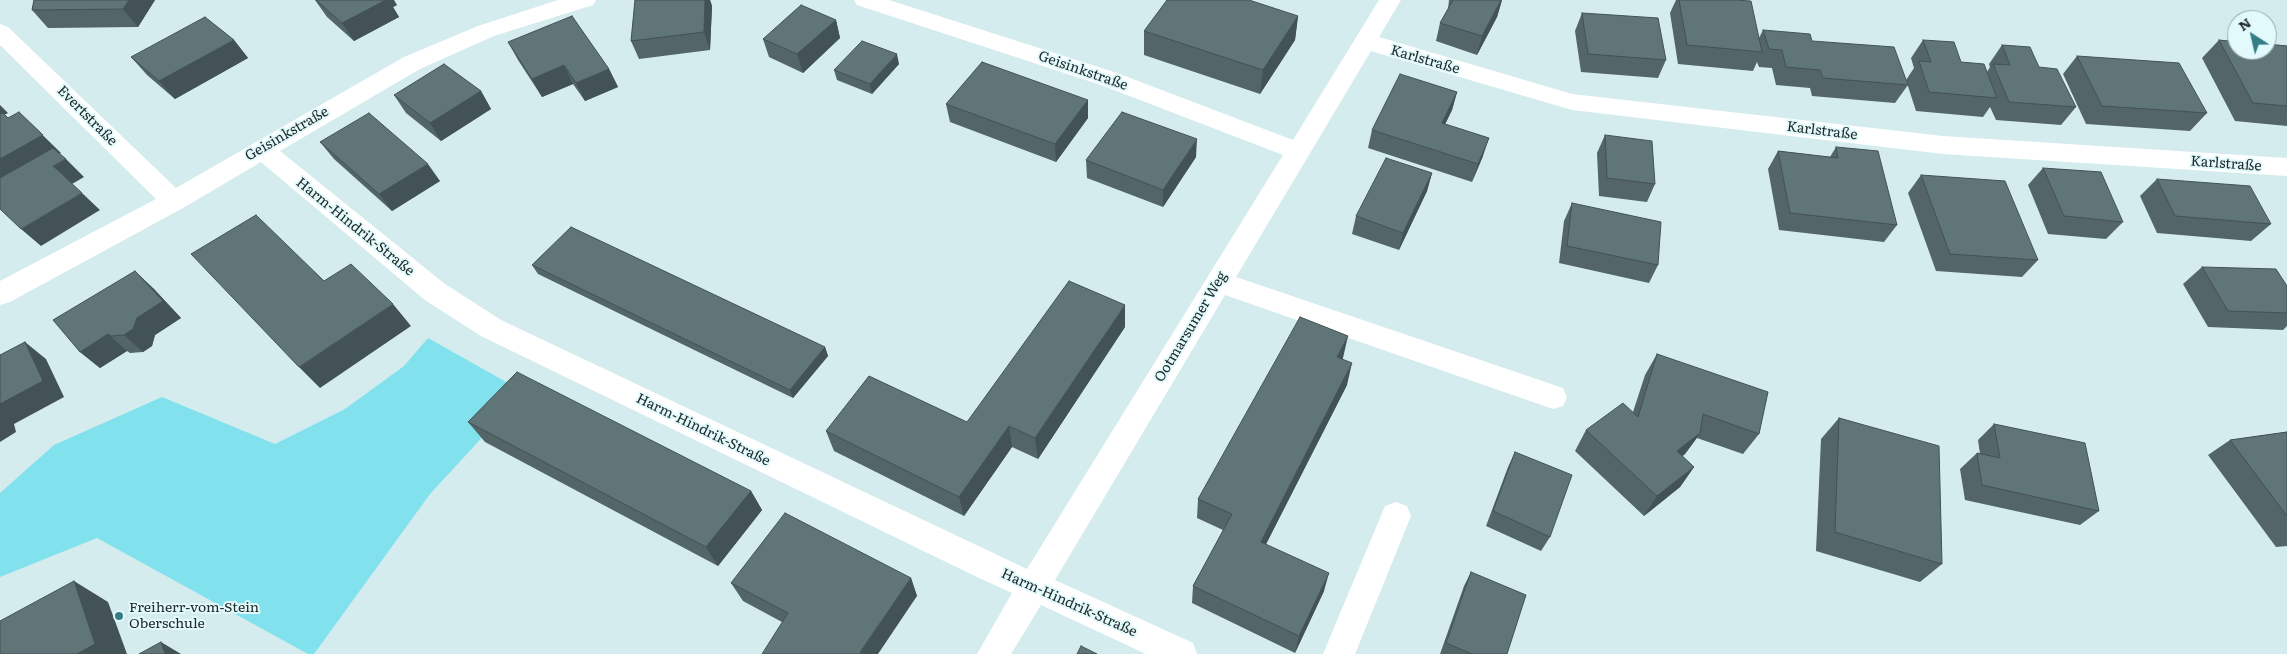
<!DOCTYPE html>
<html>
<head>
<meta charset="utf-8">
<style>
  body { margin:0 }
  #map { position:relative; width:2287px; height:654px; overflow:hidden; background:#d5ecef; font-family:Literata,serif }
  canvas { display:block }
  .north { position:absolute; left:2227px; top:10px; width:50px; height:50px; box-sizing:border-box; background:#e2fafc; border:1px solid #95a7a8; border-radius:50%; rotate:325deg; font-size:14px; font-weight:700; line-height:20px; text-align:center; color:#222a2b }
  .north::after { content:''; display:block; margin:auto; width:18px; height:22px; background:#357d85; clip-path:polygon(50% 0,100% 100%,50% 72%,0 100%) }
</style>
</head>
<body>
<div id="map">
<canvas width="2287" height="654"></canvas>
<div class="north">N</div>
</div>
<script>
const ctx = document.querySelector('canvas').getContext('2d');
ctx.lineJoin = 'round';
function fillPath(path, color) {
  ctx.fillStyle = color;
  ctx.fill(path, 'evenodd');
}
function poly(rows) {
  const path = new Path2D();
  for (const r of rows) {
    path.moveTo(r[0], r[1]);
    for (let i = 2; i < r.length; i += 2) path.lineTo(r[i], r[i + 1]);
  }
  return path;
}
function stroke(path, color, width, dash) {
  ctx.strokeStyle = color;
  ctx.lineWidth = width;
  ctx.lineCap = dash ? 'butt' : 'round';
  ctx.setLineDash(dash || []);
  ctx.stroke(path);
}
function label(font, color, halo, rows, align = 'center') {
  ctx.font = font + ' Literata,serif';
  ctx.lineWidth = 4;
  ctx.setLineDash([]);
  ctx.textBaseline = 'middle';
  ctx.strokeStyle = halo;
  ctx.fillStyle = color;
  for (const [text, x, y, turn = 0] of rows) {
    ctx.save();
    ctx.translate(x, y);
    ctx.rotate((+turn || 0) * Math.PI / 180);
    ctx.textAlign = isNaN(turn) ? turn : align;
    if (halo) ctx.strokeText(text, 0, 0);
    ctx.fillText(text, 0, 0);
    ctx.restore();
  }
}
fillPath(poly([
  [428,338,524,392,430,494,314,654,308,654,97,538,0,577,0,493,54,445,162,397,275,444,345,409,404,366]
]), '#81e1ec');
fillPath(poly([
  [558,0,596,0,593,5,494,36,420,69,280,151,445,284,501,320,1027,569,1283,155,1101,85,857,5,854,0,889,0,1117,73,1293,140,1379,0,1401,0,1379,37,1572,94,1943,136,2287,158,2287,176,1943,154,1572,110,1371,51,1236,277,1563,388,1567,397,1563,406,1553,409,1225,295,1055,580,1193,643,1197,654,1146,654,1041,605,1011,654,977,654,1012,593,977,577,481,336,425,300,261,162,183,208,10,302,0,305,0,281,156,199,0,45,0,24,8,27,176,188,404,57,478,26,558,0],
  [1396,502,1407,506,1411,516,1355,654,1323,654,1385,506,1396,502]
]), '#fff');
fillPath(poly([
  [34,0,155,0,138,27,48,28,32,10],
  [315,0,397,5,393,7,399,17,354,41,327,17],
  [635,0,710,0,712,6,710,50,639,59,631,41],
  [1449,0,1502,0,1497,17,1477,55,1436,41,1440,23,1448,9],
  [1676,0,1735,0,1759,38,1763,30,1812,41,1908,85,1895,103,1812,96,1810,88,1776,85,1772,68,1759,67,1757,62,1753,71,1678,64,1670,13],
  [1582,13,1666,60,1658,78,1581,72,1575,31],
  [1298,16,1295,40,1260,94,1144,55,1144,31],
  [836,20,840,38,803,73,769,57,763,39],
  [234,40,248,58,175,99,147,75,131,57],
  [1923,40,1961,62,1987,72,1990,67,1989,64,2002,45,2039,67,2076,107,2061,125,1996,120,1990,107,1983,117,1916,111,1906,80,1914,68,1911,58],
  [2219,40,2287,46,2287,126,2235,121,2202,58],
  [508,42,609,69,618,87,585,101,573,84,542,97,518,60],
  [2077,56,2207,113,2190,131,2086,124,2063,74],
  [899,64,872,94,837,80,834,70],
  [481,91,491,109,441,141,406,113,394,95],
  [1457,92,1452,110,1445,124,1483,156,1472,182,1368,148,1372,130],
  [1088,100,1088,118,1056,162,950,122,946,104],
  [1605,135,1655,184,1647,202,1599,196,1597,153],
  [320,142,440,181,392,211,334,159],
  [1836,147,1897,225,1884,242,1779,230,1768,169,1778,151,1830,157],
  [1196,157,1163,207,1087,178,1086,160],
  [2043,168,2123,222,2106,239,2048,234,2028,185],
  [1432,173,1427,191,1399,250,1352,234,1356,216],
  [1921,175,2038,260,2022,277,1936,271,1908,193],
  [2157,179,2271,224,2251,241,2157,233,2140,196],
  [1572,203,1658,265,1649,283,1559,263,1564,221],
  [532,265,825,347,828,356,793,398,538,274],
  [2202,267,2287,286,2287,326,2283,330,2208,327,2183,284],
  [153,288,181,318,155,335,152,346,143,352,130,353,127,351,100,368,80,352],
  [1125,327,1038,459,1012,447,964,516,834,451,826,431,967,422],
  [1657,354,1759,434,1743,454,1697,438,1685,454,1682,456,1694,467,1680,487,1644,516,1575,451,1586,430,1633,412,1645,375],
  [1343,358,1343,359,1347,385,1266,544,1324,591,1295,653,1192,603,1193,586,1223,530,1197,518,1198,499],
  [1839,418,1942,564,1920,582,1816,551,1821,439],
  [468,422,751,491,762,510,718,566,485,442],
  [1994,424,2099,511,2080,525,1965,500,1960,469,1977,453,1980,454,1978,440],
  [2287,432,2287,546,2276,547,2208,455,2230,440],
  [1515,452,1550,537,1541,551,1486,526,1508,467],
  [1471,572,1507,654,1440,654,1464,586],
  [911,578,917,596,782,622,743,601,731,583]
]), '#536567');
fillPath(poly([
  [129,0,155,0,138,27,123,9],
  [384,0,394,0,397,5,393,7,399,17,354,41,342,23],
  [705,0,710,0,712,6,710,50,704,32],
  [1502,0,1497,17,1477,55,1482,36],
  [1298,16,1295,40,1260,94,1263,70],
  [836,20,840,38,803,73,797,54],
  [234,40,248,58,175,99,159,81],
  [897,54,899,64,872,94,870,84],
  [564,65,573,84,542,97,532,79],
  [609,69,618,87,585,101,576,83],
  [481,91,491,109,441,141,430,123],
  [1457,92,1452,110,1437,141,1442,123],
  [1088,100,1088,118,1056,162,1055,144],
  [0,105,8,113,0,117],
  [19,112,61,153,6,183,0,178,0,159],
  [1489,138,1483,156,1472,182,1478,164],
  [1197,139,1196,157,1163,207,1163,190],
  [66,159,84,177,72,184,53,166],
  [428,164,440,181,392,211,379,194],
  [1432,173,1427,191,1399,250,1403,233],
  [82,193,100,210,41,246,21,229],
  [135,271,153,288,181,318,155,335,152,346,143,352,124,335,137,318],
  [393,304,411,326,320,388,299,367],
  [1125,305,1125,327,1038,459,1035,438],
  [108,334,127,351,100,368,80,352],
  [1348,336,1343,358,1333,379,1337,357],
  [25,342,46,359,64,397,14,424,16,432,0,442,0,404],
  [825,347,828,356,793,398,790,390],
  [1352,363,1347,385,1258,560,1261,542],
  [1009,426,1012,447,964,516,959,497],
  [1700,433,1685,454,1663,472,1677,451],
  [1694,467,1680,487,1644,516,1657,496],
  [751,491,762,510,718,566,706,547],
  [1329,573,1324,591,1295,653,1299,636],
  [911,578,917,596,878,654,861,654,860,652],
  [74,581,108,602,127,654,77,654],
  [161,642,181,654,165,654]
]), '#435254');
const building = poly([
  [34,0,129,0,123,9,32,10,34,0],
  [316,0,386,0,342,23,316,0],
  [635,0,705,0,704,32,631,41,635,0],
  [1167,0,1249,0,1298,16,1263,70,1144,31,1167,0],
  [1453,0,1501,0,1482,36,1440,23,1453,0],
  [1679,0,1735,0,1751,1,1762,52,1687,45,1679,0],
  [801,5,836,20,797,54,763,39,801,5],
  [1582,13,1658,18,1666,60,1588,54,1582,13],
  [572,16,609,69,576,83,564,65,532,79,508,42,572,16],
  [205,17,234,40,159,81,131,57,205,17],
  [1763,30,1810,34,1812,41,1894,47,1908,85,1823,78,1820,70,1786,67,1782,50,1769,49,1763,30],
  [1923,40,1954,42,1961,62,1984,64,1997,98,1929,92,1919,61,1931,62,1923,40],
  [2219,40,2237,42,2237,50,2267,50,2267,44,2287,46,2287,106,2253,103,2219,40],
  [862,41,897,54,870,84,834,70,862,41],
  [2002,45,2030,47,2039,67,2057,69,2076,107,2009,102,1993,64,2010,65,2002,45],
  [2077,56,2179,63,2207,113,2102,106,2077,56],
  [982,62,1088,100,1055,144,946,104,982,62],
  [444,64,481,91,430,123,394,95,444,64],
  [1400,74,1457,92,1442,123,1489,138,1478,164,1372,130,1400,74],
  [19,112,43,135,0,159,0,114,3,113,8,118,19,112],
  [1122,112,1197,139,1163,190,1086,160,1122,112],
  [369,113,428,164,379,194,320,142,369,113],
  [1605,135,1652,141,1655,184,1607,178,1605,135],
  [1836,147,1878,151,1897,225,1790,213,1778,151,1838,158,1836,147],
  [53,148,66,159,53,166,82,193,21,229,0,209,0,178,53,148],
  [1386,158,1432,173,1403,233,1356,216,1386,158],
  [2043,168,2101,172,2123,222,2064,216,2043,168],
  [1921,175,2005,181,2038,260,1950,254,1921,175],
  [2157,179,2250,186,2271,224,2175,216,2157,179],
  [1572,203,1661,222,1658,265,1567,246,1572,203],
  [256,215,324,281,351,264,393,304,299,367,191,254,256,215],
  [571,227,825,347,790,390,532,265,571,227],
  [2202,267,2276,269,2287,286,2287,313,2228,311,2202,267],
  [135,271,163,301,137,318,133,329,124,335,111,336,108,334,80,352,53,320,135,271],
  [1069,281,1125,305,1035,438,1009,426,959,497,826,431,869,376,967,422,1069,281],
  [1300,317,1348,336,1337,357,1352,363,1261,542,1329,573,1299,636,1193,586,1232,514,1198,499,1300,317],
  [25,342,43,381,0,404,0,355,25,342],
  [1657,354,1768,392,1759,434,1703,414,1700,433,1677,451,1694,467,1657,496,1586,430,1623,403,1638,417,1657,354],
  [517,372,751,491,706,547,468,422,517,372],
  [1839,418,1939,446,1942,564,1835,532,1839,418],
  [1994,424,2085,443,2099,511,1982,485,1977,453,2000,458,1994,424],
  [2287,432,2287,516,2230,440,2287,432],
  [1515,452,1572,475,1550,537,1493,511,1515,452],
  [785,513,911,578,860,652,864,654,762,654,788,613,731,583,785,513],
  [1471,572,1526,595,1507,654,1472,654,1446,643,1471,572],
  [74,581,95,644,77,654,0,654,0,621,74,581],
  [161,642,165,654,139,654,161,642],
  [1081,646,1097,654,1077,654,1081,646]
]);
fillPath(building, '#607578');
stroke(building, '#435254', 1);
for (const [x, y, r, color] of [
  [119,616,5,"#357d85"]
]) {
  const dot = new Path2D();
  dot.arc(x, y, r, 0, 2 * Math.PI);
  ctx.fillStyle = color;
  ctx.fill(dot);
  stroke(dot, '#e2fafc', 2);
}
label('14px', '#222a2b', '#e2fafc', [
  ["Karlstraße",1425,60,16],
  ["Geisinkstraße",1083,71,19],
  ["Evertstraße",87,116,45],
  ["Karlstraße",1822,131,7],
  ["Geisinkstraße",287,134,-30],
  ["Karlstraße",2226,164,4],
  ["Harm-Hindrik-Straße",355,227,39],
  ["Ootmarsumer Weg",1191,327,-59],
  ["Harm-Hindrik-Straße",703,430,26],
  ["Harm-Hindrik-Straße",1069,603,24]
]);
label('14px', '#222a2b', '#e2fafc', [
  ["Freiherr-vom-Stein",129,608],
  ["Oberschule",129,624]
], 'left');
</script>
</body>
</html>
